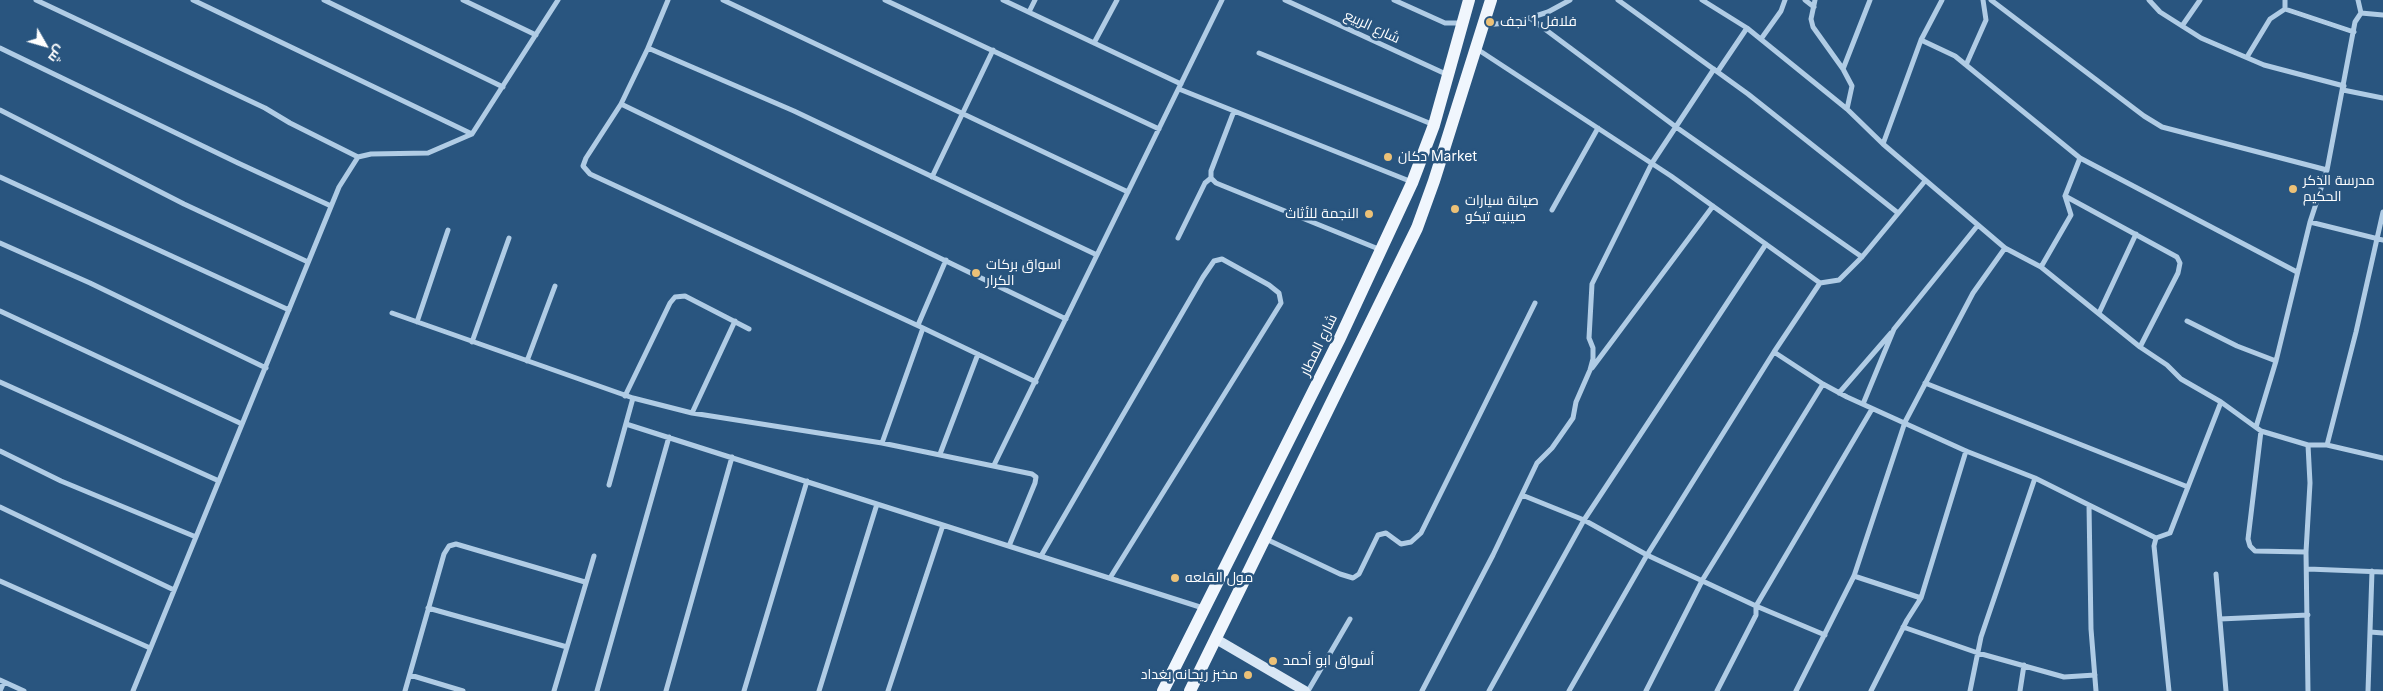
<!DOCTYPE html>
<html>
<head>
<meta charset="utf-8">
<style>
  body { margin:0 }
  #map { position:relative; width:2383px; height:691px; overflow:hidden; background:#29557f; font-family:Inter,Cairo,sans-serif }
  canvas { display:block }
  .north { position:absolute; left:20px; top:20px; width:50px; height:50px; -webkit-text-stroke:4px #29557f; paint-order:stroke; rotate:128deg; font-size:14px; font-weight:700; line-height:20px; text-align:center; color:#fff }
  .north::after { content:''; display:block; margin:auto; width:18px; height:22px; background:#fff; clip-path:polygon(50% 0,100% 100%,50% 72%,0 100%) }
</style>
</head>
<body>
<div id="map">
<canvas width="2383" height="691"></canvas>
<div class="north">ش</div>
</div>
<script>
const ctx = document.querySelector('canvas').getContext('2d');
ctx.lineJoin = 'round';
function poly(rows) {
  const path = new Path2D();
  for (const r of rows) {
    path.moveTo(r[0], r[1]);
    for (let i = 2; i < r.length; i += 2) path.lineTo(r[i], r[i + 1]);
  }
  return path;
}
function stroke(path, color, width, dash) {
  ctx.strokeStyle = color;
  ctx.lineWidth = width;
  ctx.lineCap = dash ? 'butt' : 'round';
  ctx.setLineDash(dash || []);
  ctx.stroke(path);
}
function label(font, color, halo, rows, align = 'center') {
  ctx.font = font + ' Inter,Cairo,sans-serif';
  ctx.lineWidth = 5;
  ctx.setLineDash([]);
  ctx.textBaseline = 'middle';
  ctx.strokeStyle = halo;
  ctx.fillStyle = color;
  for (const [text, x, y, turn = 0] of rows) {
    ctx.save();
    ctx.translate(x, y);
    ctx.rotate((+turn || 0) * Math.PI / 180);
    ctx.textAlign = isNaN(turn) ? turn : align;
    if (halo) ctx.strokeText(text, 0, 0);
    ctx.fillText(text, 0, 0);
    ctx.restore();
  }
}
stroke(poly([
  [36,0,265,108,290,123,358,157],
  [193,0,472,134],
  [324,0,503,87],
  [463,0,536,35],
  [668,0,648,48,794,111,1097,255],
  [723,0,1128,192],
  [885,0,1159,129],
  [1003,0,1181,84],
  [1285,0,1448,75],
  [1394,0,1445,23,1461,23],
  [1618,0,1748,94,1898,213],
  [1702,0,1747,28,1847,109,1883,144],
  [1805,0,1814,7],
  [1815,0,1811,19,1813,27,1843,69,1852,86,1847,109],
  [1942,0,1921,40,1883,144,2005,248,2041,267,2140,347,2167,365,2181,379,2221,402,2261,431,2308,445,2327,445,2383,458],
  [1991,0,2144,116,2162,127,2327,170,2355,22,2361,13,2383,15],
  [2149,0,2160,12,2201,38,2264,65,2344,86],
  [2358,0,2361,13],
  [2285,9,2285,0],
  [1029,12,1035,0],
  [1530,18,1676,127,1862,257],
  [1485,25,1517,22,1548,12,1570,0],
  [2182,26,2200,0],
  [1761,39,1781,11,1785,0],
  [1921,40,1955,56,2080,158,2297,272],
  [1094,43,1117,0],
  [0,48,238,163,331,206],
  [648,48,621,104,586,158,583,166,590,174,923,328,1036,382],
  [1477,49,1671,176,1820,283,1839,280,1862,257,1925,181],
  [1259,53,1434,125],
  [2247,57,2270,19,2285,9,2354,32],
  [1966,65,1986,20,1983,0],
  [1843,69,1870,0],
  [1718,71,1747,28],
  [1179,89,1412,182],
  [2343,90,2383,98],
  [621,104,1066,319],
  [0,110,184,204,308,262],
  [1234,111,1211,171,1211,178,1216,183,1381,250],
  [0,177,289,310],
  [932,177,993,50],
  [2065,196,2177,257,2180,263,2178,273,2140,347],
  [1552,210,1598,128],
  [2310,222,2383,240],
  [1178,238,1205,183,1211,178],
  [0,243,90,283,266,368],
  [2041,267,2071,215,2065,196,2080,158],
  [0,311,242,424],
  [392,313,633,398,692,413,882,443,1032,474,1036,477,1035,483,1009,546],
  [2099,313,2136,234],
  [2187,321,2237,346,2276,361],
  [417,322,448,230],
  [918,325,946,260],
  [472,342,509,238],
  [1774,352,1823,384,1847,397,1966,451,2035,478,2089,505,2091,629,2096,691],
  [527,361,555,286],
  [1592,368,1713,206],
  [0,382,219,481],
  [1925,383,2188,487],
  [1839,393,1891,333],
  [625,396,670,303,675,297,685,296,749,329],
  [1863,404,1894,329,1978,225],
  [692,413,735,321],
  [626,424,1203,608],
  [2256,427,2276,361,2310,222,2327,170],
  [2261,431,2248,539,2250,546,2255,551,2306,552],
  [882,443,923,328],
  [2327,445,2356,332,2383,212],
  [0,451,61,481,196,537],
  [940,454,978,354],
  [994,465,1222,0],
  [609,485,633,398],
  [1522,495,1584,520,1647,555,1756,606,1825,635],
  [2089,505,2156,538,2154,546,2169,691],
  [0,507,174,590],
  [2156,538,2170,533,2221,402],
  [1266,539,1340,574,1353,578,1359,574,1378,535,1386,533,1401,544,1411,542,1421,533,1535,303],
  [1041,556,1203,277,1214,261,1222,259,1269,285,1279,293,1281,303,1110,578],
  [2308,569,2383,572],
  [2216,574,2226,691],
  [1854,576,1921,598],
  [0,581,150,648],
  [428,608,567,647],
  [2220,619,2308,615],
  [1903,627,1978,653,2064,677,2095,675],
  [2370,632,2383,633],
  [410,675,463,691],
  [0,680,24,691],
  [0,691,4,682],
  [133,691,339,187,358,157,371,154,428,153,472,134,558,0],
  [405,691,444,554,449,546,456,544,585,582],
  [554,691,594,556],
  [597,691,669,437],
  [666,691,732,457],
  [744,691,807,481],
  [819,691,877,504],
  [888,691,943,525],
  [1308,691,1350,619],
  [1422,691,1493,555,1537,463,1552,448,1573,418,1576,402,1590,370,1593,359,1593,348,1589,338,1592,284,1652,163,1714,69],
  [1489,691,1584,520,1766,244],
  [1569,691,1647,555,1774,352,1820,283],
  [1646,691,1703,579,1823,384],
  [1717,691,1756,615,1756,606,1872,409],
  [1796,691,1854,576,1905,422,1973,293,2005,248],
  [1871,691,1907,620,1921,598,1966,451],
  [1970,691,1981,637,2035,478],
  [2020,691,2024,665],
  [2308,691,2306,552,2310,483,2308,445],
  [2368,691,2372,571]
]), '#b0cce5', 5);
stroke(poly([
  [1216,639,1305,691]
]), '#d9e7f5', 10);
stroke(poly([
  [1163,691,1340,338,1412,183,1434,125,1469,0],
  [1190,691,1417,228,1434,181,1491,0]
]), '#f0f6fd', 12);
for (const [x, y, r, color] of [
  [1490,22,5,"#ecc177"],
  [1388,157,5,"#ecc177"],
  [2293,189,5,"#ecc177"],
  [1455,209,5,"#ecc177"],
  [1369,214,5,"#ecc177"],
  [976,273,5,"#ecc177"],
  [1175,578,5,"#ecc177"],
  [1273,661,5,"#ecc177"],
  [1248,675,5,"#ecc177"]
]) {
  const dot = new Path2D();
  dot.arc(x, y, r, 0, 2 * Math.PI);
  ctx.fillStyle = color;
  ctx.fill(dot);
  stroke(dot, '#29557f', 2);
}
label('14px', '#fff', '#29557f', [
  ["فلافل 1 نجف",1500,22],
  ["دكان Market",1398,157],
  ["مدرسة الذكر",2303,181],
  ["الحكيم",2303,197],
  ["صيانة سيارات",1465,201],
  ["صينيه تيكو",1465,217],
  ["النجمة للأثاث",1359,214,"right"],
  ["اسواق بركات",986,265],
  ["الكرار",986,281],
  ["مول القلعه",1185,578],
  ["أسواق ابو أحمد",1283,661],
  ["مخبز ريحانه بغداد",1238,675,"right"]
], 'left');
label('14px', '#fff', '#29557f', [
  ["شارع الربيع",1372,27,25],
  ["شارع المطار",1319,345,-64]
]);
</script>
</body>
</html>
